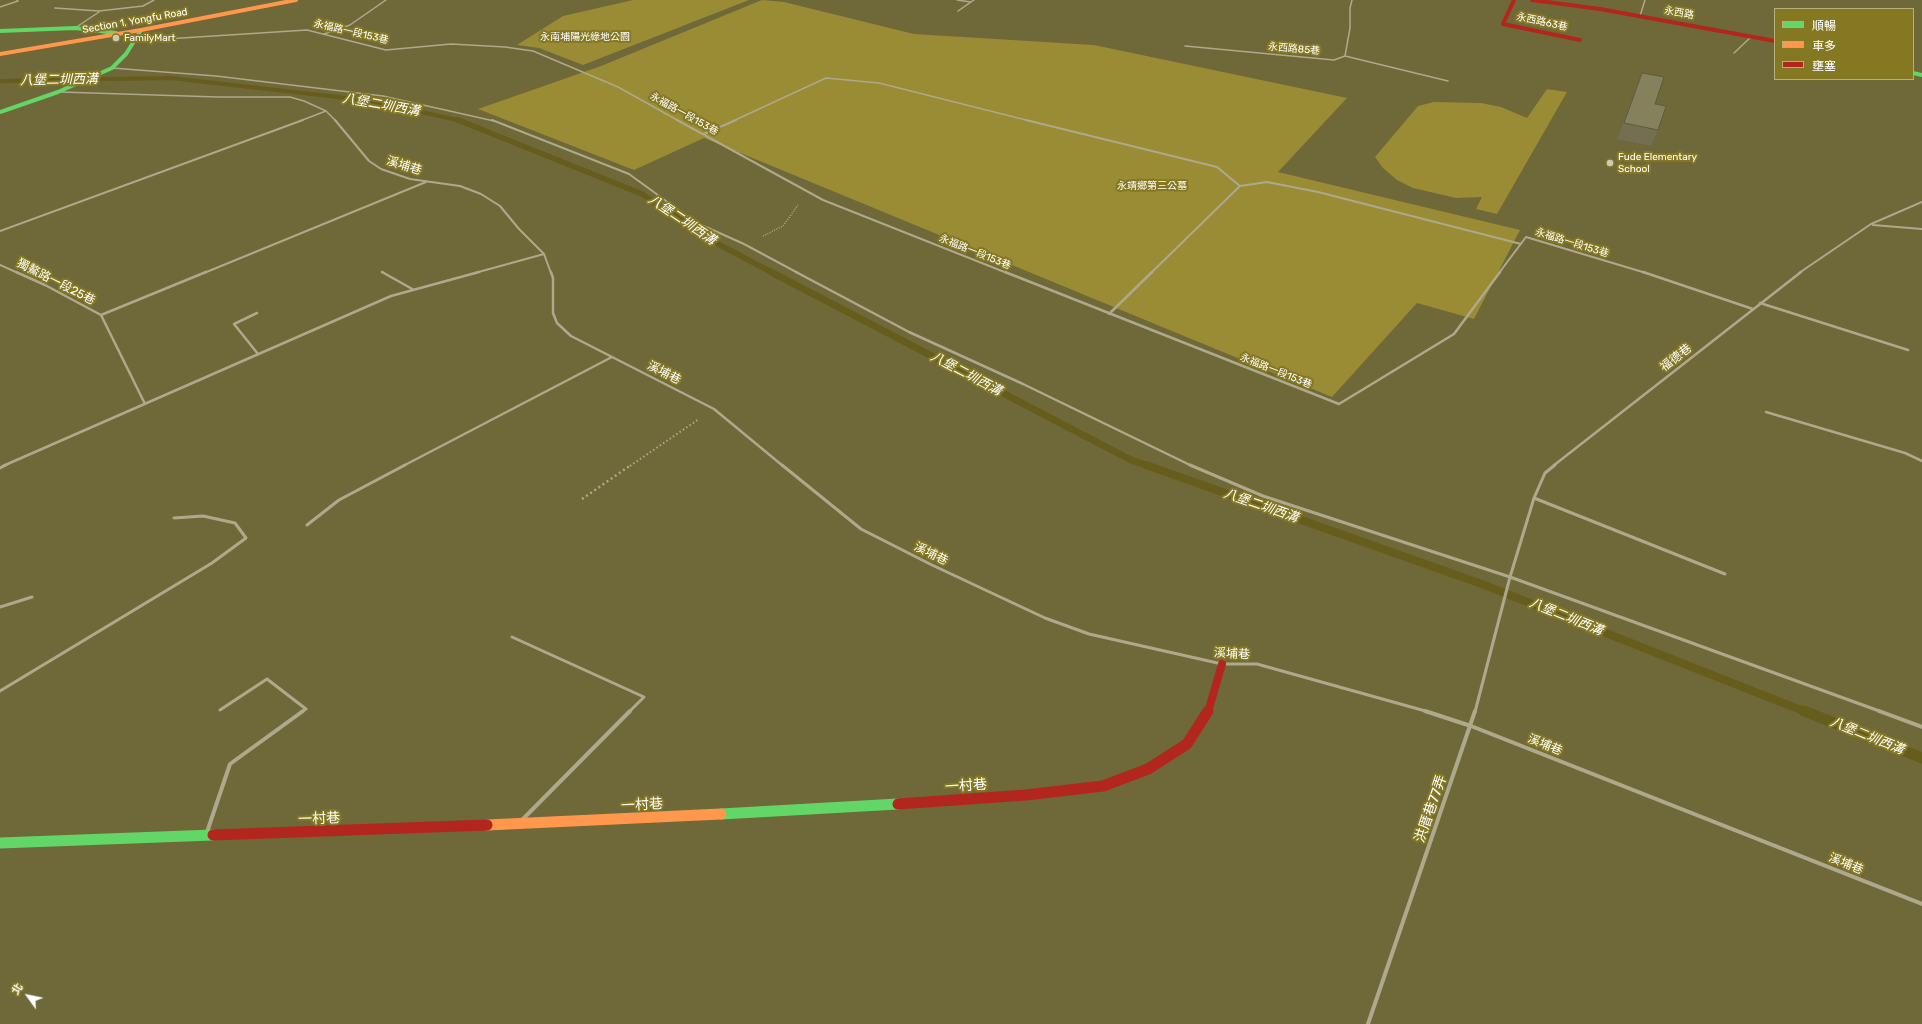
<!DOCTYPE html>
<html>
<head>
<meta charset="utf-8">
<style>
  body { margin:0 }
  #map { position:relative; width:1922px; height:1024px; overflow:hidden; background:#6f6839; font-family:Rubik,"Noto Sans TC",sans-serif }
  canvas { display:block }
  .legend { position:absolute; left:1774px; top:8px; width:140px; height:72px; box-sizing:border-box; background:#857823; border:1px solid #b6ae7b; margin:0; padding:5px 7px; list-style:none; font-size:12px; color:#fff }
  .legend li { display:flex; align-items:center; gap:8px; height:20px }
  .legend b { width:20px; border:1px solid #b6ae7b }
  .north { position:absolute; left:8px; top:976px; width:40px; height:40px; -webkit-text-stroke:3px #857823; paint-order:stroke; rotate:303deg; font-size:11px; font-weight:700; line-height:16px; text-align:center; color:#fff }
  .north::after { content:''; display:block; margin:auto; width:14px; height:18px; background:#fff; clip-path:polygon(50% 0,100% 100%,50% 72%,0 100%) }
</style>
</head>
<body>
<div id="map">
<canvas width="1922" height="1024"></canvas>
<ul class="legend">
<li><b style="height:5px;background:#63d668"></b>順暢</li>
<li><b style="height:5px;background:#ff974d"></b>車多</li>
<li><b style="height:5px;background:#b3261e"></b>壅塞</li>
</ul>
<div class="north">北</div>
</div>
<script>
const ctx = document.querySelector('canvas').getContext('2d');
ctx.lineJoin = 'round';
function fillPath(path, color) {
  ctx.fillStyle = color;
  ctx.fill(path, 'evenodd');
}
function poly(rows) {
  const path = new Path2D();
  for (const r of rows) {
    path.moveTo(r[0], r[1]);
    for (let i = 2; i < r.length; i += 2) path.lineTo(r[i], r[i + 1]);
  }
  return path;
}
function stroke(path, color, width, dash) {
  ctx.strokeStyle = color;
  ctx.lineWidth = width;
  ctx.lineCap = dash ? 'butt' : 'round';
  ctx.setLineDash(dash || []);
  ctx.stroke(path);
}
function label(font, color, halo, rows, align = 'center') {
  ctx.font = font + ' Rubik,"Noto Sans TC",sans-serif';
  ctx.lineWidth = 4;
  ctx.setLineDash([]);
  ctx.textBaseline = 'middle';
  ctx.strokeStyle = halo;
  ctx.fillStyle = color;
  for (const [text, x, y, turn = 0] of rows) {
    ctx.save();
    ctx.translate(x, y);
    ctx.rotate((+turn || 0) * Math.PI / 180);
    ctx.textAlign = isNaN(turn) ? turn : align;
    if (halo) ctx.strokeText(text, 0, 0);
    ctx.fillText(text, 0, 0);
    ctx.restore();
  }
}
fillPath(poly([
  [633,0,749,0,583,65,539,48,517,45,563,16],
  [762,0,784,2,914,34,1094,45,1347,98,1278,172,1520,230,1474,319,1417,303,1332,397,704,138,634,170,478,109,601,66],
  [1547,89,1567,92,1497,214,1476,209,1482,197,1456,198,1413,188,1397,180,1383,168,1375,157,1418,106,1434,102,1481,103,1501,107,1527,118]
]), '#9a8b35');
stroke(poly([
  [0,81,171,78,373,101,461,121]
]), '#665c1b', 4);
stroke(poly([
  [458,120,642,194,720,245,773,273]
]), '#665c1b', 5.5);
stroke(poly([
  [771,272,1131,460,1149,466]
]), '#665c1b', 7);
stroke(poly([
  [1146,465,1479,583,1806,712]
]), '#665c1b', 8);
stroke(poly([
  [1804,711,1922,758]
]), '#665c1b', 11);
stroke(poly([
  [763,236,783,226,798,205]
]), '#aea98c', 1.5, [1, 1.5]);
stroke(poly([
  [630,466,699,419]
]), '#aea98c', 2, [1.5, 2.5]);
stroke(poly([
  [582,499,631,465]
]), '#aea98c', 2.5, [2, 3]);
stroke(poly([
  [957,0,971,2],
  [0,7,18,1,17,0],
  [55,8,99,11,143,6,154,0],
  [958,11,974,0],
  [1640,16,1645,0],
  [75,28,99,12],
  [324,34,350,25,386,0],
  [135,41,307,30,386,50,451,44,505,47,533,51,618,87,679,121],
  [1185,46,1334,60,1345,56,1350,28,1350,8,1352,0],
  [1734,53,1752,36],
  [1345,56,1448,81],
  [112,68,216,76,383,96,494,121],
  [60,92,218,97,290,97,304,101,326,111,336,121],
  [300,121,326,111],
  [733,121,826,78,879,83,1030,121]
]), '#aea98c', 1.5);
stroke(poly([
  [335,120,369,161,381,169,410,179,460,186,481,194,500,206,519,229,544,254,551,273],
  [492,120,629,174,695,222,744,244,798,273],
  [677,120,823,200,1007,273],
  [1026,120,1217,167,1240,186],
  [704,134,736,120],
  [1873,225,1922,229],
  [0,231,303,120],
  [0,265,18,273],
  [382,272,384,273],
  [204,273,426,182],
  [475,273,544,254],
  [1151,273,1240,186,1267,182,1318,192,1521,244],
  [1499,273,1526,237,1646,273],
  [1799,273,1871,224,1922,202]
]), '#aea98c', 2);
stroke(poly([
  [16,272,45,285,101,315,145,404],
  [382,272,414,290],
  [551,272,553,278,553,313,557,323,571,336,714,409,783,466],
  [796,272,909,332,1023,384,1192,466],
  [1005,272,1339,404,1454,334,1500,272],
  [1643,272,1753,309],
  [1760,303,1908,350],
  [257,313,234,324,258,354],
  [1109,314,1152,272],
  [101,315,206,272],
  [1766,412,1905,453,1922,461],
  [3,466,391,296,479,272],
  [403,466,612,357],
  [1553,466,1801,272]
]), '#aea98c', 2.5);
stroke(poly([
  [782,465,861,529,932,565,1045,618,1089,634,1222,664,1257,664,1429,712],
  [1190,465,1263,496,1510,577,1882,712],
  [0,468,6,465],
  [1534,498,1725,574],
  [307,525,339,500,405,465],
  [0,607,32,597],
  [512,637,644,697,629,712],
  [0,691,212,563,246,538,235,523,203,516,174,518],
  [220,710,267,679,306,709,301,712],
  [1475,712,1510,577,1534,498,1545,473,1555,465]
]), '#aea98c', 3);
stroke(poly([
  [1425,711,1471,726,1922,904],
  [1879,711,1922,727],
  [522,820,630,711],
  [207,832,230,764,303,711],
  [1368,1024,1475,711]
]), '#aea98c', 4);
stroke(poly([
  [0,31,75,28,116,33],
  [1913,73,1922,75],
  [0,112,58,92,112,68,126,54,141,30]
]), '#63d668', 4);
stroke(poly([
  [721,814,898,804],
  [0,843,213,835]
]), '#63d668', 11);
stroke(poly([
  [0,54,141,30,296,0]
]), '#ff974d', 4);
stroke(poly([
  [487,825,721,814]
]), '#ff974d', 11);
stroke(poly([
  [1514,0,1503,24,1580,40],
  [1532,0,1600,9,1775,41]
]), '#b3261e', 4);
stroke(poly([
  [1208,712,1222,664]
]), '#b3261e', 8);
stroke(poly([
  [898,804,1026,795,1103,786,1148,769,1187,744,1208,711],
  [213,835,487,825]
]), '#b3261e', 11);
fillPath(poly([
  [1642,73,1658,130,1651,146,1617,139]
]), '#736f50');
const building = poly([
  [1642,73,1664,77,1655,104,1666,106,1658,130,1624,123,1642,73]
]);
fillPath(building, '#86815d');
stroke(building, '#5e5a41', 1);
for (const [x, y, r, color] of [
  [116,38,4,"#cdcaba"],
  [1610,163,4,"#cdcaba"]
]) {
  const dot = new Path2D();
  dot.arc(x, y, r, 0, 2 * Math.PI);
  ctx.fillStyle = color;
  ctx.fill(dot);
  stroke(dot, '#857823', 1.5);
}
label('10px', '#fff', '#857823', [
  ["永西路",1679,13,10],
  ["Section 1, Yongfu Road",135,21,-10],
  ["永西路63巷",1542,22,12],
  ["永福路一段153巷",351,32,13],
  ["永西路85巷",1294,49,5],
  ["永福路一段153巷",684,114,29],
  ["永福路一段153巷",1572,243,17],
  ["永福路一段153巷",975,252,22],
  ["永福路一段153巷",1276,371,22]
]);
label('10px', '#fff', '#857823', [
  ["永南埔陽光綠地公園",585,37],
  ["永靖鄉第三公墓",1152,186]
]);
label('10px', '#fff', '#857823', [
  ["FamilyMart",124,38],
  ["Fude Elementary",1618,157],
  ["School",1618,169]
], 'left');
label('12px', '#fff', '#857823', [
  ["溪埔巷",404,166,17],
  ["獨鰲路一段25巷",56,282,27],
  ["福德巷",1676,358,-38],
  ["溪埔巷",664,373,27],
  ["溪埔巷",931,554,26],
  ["溪埔巷",1232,654,3],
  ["溪埔巷",1545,745,22],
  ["溪埔巷",1846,864,22]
]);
label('italic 13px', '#fff', '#857823', [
  ["八堡二圳西溝",59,80,-1],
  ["八堡二圳西溝",381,105,10],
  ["八堡二圳西溝",682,220,34],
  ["八堡二圳西溝",966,374,28],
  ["八堡二圳西溝",1261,506,19],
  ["八堡二圳西溝",1566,617,22],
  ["八堡二圳西溝",1867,736,22]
]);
label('14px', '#fff', '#857823', [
  ["一村巷",966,786,-4],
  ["一村巷",642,805,-3],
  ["洪厝巷77弄",1431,809,-71],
  ["一村巷",319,819,-2]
]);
</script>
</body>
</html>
